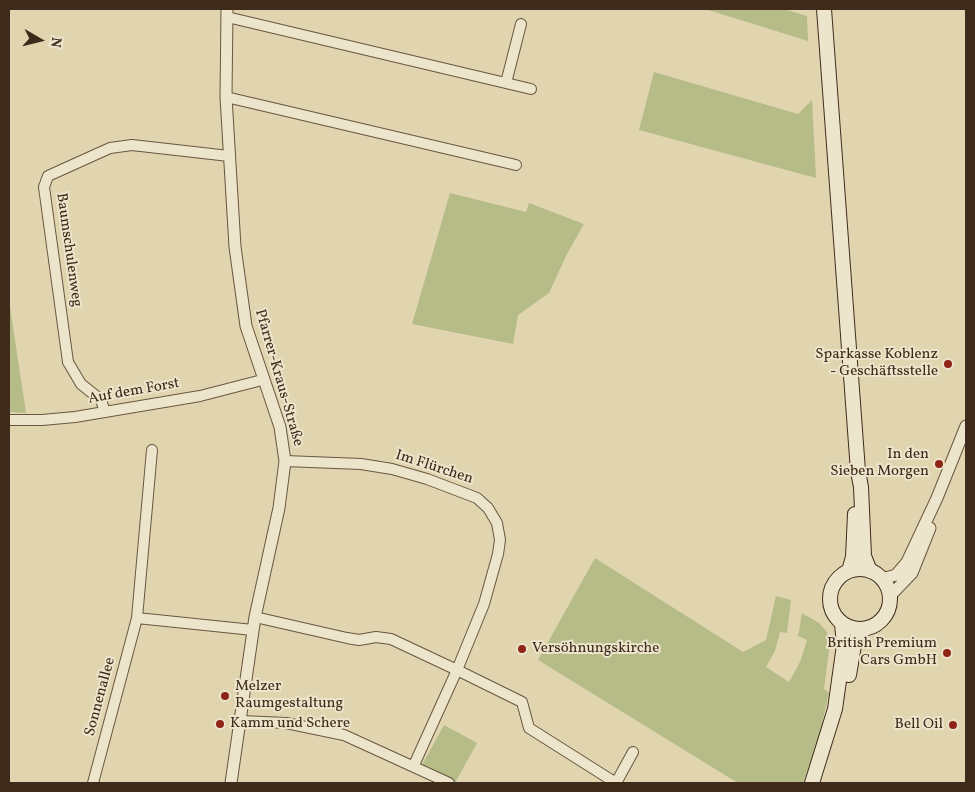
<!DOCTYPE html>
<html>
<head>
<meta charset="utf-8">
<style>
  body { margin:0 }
  #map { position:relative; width:975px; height:792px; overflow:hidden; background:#e1d5af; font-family:Vollkorn,serif }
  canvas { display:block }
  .frame { position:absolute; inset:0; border:10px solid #3f2b1b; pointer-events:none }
  .north { position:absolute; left:15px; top:15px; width:50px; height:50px; -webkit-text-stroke:4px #ece4cb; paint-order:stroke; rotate:98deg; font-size:14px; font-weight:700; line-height:20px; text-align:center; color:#3f2b1b }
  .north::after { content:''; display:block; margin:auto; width:18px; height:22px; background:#3f2b1b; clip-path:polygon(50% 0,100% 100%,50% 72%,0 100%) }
</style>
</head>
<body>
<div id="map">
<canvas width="975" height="792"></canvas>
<div class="frame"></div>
<div class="north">N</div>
</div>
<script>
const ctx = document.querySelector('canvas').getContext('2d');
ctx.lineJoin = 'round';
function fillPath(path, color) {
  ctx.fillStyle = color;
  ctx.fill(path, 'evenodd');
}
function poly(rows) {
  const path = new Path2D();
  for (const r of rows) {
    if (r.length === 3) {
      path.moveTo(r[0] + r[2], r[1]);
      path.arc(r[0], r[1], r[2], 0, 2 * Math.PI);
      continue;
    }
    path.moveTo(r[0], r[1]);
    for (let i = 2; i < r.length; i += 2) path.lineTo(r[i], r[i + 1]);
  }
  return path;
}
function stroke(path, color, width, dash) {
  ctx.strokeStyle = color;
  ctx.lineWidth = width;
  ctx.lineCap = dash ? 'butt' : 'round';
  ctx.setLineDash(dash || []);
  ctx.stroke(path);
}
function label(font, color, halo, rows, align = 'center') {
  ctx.font = font + ' Vollkorn,serif';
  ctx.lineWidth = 4;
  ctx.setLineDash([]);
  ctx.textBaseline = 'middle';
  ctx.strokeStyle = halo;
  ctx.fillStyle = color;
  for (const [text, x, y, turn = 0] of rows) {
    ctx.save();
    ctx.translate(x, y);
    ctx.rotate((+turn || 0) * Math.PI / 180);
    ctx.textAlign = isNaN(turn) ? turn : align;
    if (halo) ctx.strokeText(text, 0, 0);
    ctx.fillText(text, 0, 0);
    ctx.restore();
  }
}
fillPath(poly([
  [705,9,784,9,807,16,808,41],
  [654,72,798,114,812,100,816,178,639,130],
  [450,193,526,212,529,203,584,224,567,254,549,293,518,315,513,344,412,324],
  [9,300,26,413,9,412],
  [595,558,743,652,766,640,776,596,791,600,787,633,780,632,775,651,766,667,789,682,800,662,807,640,798,636,802,613,819,623,827,632,830,642,824,689,829,693,819,737,803,783,738,783,538,660],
  [444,725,477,743,455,783,422,765]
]), '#b6bc88');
const minor = poly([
  [227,17,531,89],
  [506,83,521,24],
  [226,97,516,165],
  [105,412,101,400,81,384,68,362,44,187,48,176,110,148,132,145,229,156],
  [9,420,42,420,75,417,200,396,262,380],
  [152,450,137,618,253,630],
  [285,461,361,464,392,469,427,479,477,498,488,508,497,523,500,540,498,554,484,604,457,670,414,765],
  [255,617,347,638,359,640,376,637,391,639,457,670,522,702,529,728,616,783],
  [241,721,286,723,344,735,449,783],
  [93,783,137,618],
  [616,783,633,752]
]);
const tertiary = poly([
  [227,9,226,97,235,247,246,326,280,427,285,461,279,508,255,617,231,783],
  [882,579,896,575,907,562,937,498,966,426],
  [890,596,912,573,930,528]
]);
const secondary = poly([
  [824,9,858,471,861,487,864,556,870,571],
  [860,599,30],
  [849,571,853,557,855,514],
  [849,675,854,645,861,630],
  [812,783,835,709,844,645,842,624]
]);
stroke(minor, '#685640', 12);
stroke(tertiary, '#685640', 13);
stroke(secondary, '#3f2b1b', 16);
stroke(minor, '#ece4cb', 10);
stroke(tertiary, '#ece4cb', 11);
stroke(secondary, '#ece4cb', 14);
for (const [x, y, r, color] of [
  [948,364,5,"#8f2418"],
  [939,464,5,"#8f2418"],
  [522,649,5,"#8f2418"],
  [947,653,5,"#8f2418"],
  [225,696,5,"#8f2418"],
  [220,724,5,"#8f2418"],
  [953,725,5,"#8f2418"]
]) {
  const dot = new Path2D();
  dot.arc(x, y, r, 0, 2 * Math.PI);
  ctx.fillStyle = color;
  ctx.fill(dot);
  stroke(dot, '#ece4cb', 2);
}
label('15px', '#3f2b1b', '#ece4cb', [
  ["Baumschulenweg",68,250,82],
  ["Pfarrer-Kraus-Straße",278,378,74],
  ["Auf dem Forst",134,392,-10],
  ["Im Flürchen",434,468,18],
  ["Sonnenallee",101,697,-75]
]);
label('15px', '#3f2b1b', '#ece4cb', [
  ["Sparkasse Koblenz",938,355],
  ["- Geschäftsstelle",938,372],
  ["In den",929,455],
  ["Sieben Morgen",929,472],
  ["British Premium",937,644],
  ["Cars GmbH",937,661],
  ["Versöhnungskirche",532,649,"left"],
  ["Melzer",235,687,"left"],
  ["Raumgestaltung",235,704,"left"],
  ["Kamm und Schere",230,724,"left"],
  ["Bell Oil",943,725]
], 'right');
</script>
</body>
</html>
